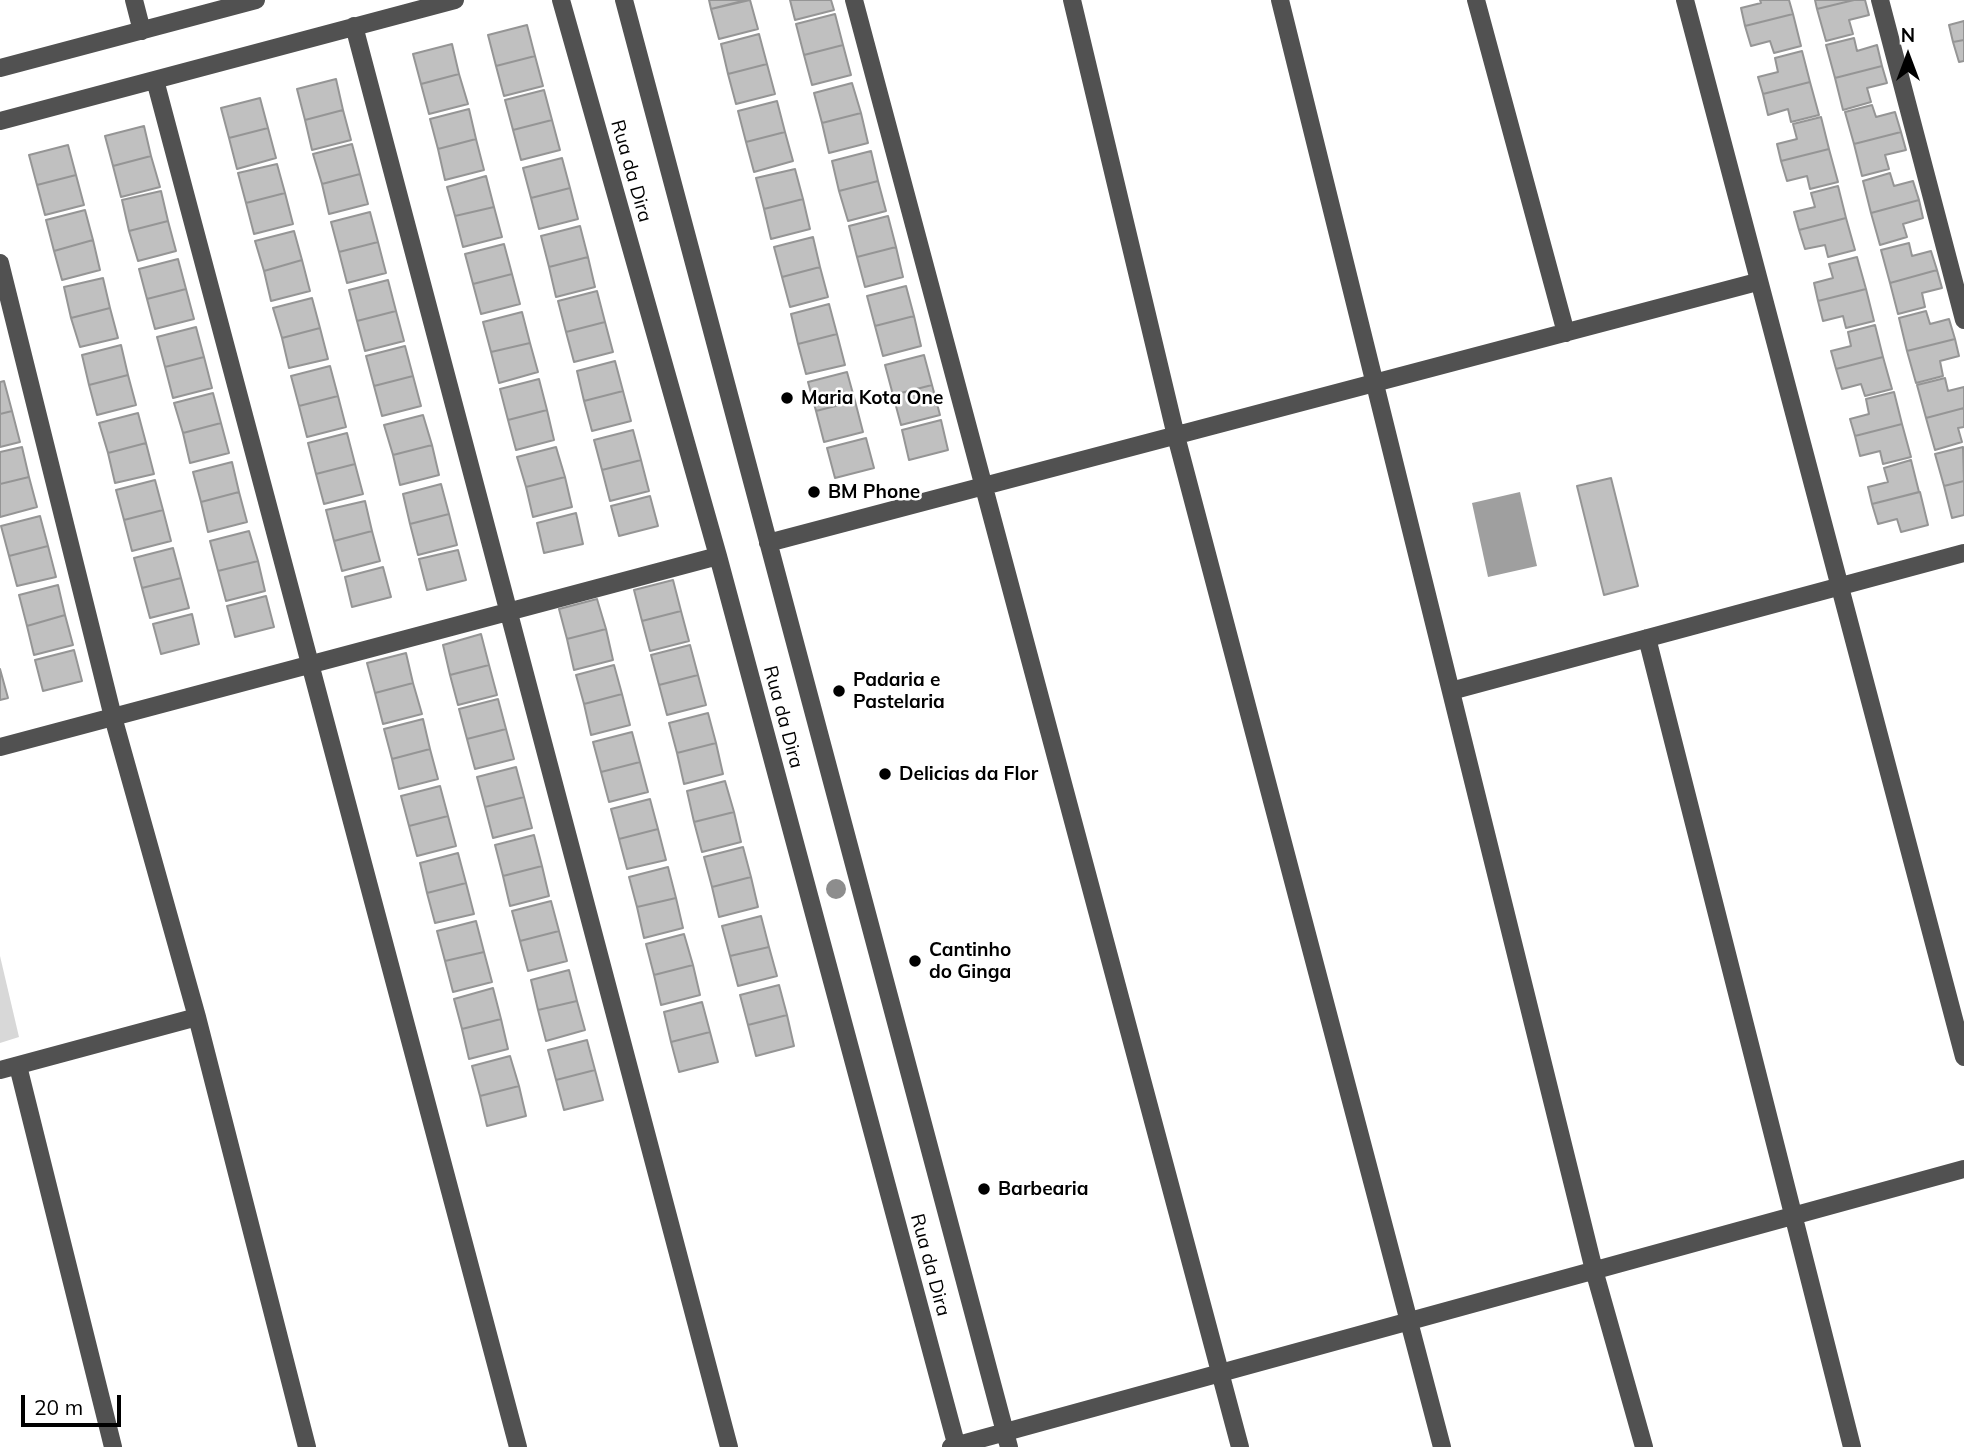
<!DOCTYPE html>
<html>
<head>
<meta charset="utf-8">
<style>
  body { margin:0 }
  #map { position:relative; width:1964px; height:1447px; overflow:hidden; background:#fff; font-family:Mulish,sans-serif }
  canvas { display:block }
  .north { position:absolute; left:1873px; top:21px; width:70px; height:70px; -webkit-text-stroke:5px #fff; paint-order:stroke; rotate:0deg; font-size:19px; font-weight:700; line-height:28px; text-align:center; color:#000 }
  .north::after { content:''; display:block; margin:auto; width:24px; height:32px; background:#000; clip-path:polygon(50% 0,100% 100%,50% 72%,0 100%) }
  .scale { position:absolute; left:21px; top:1395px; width:100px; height:32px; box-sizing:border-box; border:4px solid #000; border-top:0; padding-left:9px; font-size:21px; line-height:24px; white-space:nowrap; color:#000; -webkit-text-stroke:5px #fff; paint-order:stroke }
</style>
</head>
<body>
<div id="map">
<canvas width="1964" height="1447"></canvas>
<div class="north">N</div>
<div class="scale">20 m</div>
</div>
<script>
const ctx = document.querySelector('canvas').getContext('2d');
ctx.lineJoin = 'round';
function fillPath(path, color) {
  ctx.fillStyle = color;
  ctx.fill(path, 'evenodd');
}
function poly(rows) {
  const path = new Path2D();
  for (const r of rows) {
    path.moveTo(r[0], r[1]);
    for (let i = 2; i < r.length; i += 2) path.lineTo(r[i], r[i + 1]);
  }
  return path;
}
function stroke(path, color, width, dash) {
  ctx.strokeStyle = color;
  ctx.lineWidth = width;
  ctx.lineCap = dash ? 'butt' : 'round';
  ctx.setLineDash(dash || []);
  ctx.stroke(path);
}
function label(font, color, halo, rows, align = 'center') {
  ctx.font = font + ' Mulish,sans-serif';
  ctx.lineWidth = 5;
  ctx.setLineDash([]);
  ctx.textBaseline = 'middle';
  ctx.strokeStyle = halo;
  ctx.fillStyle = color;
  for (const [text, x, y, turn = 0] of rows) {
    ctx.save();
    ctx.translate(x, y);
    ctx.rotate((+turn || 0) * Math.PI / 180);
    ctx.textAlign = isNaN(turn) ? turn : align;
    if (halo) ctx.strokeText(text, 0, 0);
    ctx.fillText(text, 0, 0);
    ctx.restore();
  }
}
fillPath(poly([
  [0,956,19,1037,0,1043]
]), '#d8d8d8');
fillPath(poly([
  [1520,492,1537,566,1488,577,1472,503]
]), '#9f9f9f');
const building = poly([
  [709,0,746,0,711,9,709,0],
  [750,0,758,29,719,39,711,9,750,0],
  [790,0,831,0,834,10,795,20,790,0],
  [1760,0,1789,0,1793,14,1745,26,1741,8,1761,3,1760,0],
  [1815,0,1854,0,1817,9,1815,0],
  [1854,0,1865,0,1869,15,1849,20,1853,34,1826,41,1817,9,1854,0],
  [835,14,843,45,804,55,796,24,835,14],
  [1793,14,1801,46,1774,53,1770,41,1751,46,1745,26,1793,14],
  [1964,21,1964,40,1953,42,1949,25,1964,21],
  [527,25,535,56,496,66,488,35,527,25],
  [759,34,767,64,728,74,721,44,759,34],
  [1854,38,1857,51,1877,45,1882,66,1835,78,1826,45,1854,38],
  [1964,40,1964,61,1959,62,1953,42,1964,40],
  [452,44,459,74,421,84,413,54,452,44],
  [843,45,851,75,812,85,804,55,843,45],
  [1802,51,1810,82,1763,94,1758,77,1778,72,1775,58,1802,51],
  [535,56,543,86,504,96,496,66,535,56],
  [767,64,775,94,736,104,728,74,767,64],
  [1882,66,1887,83,1867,88,1871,102,1843,110,1835,78,1882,66],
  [459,74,468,104,429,114,421,84,459,74],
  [336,79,343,110,305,120,297,89,336,79],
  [1810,82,1819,115,1791,122,1788,109,1768,115,1763,94,1810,82],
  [852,83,861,113,822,123,814,93,852,83],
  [544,90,552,120,513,130,505,100,544,90],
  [260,98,268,128,229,138,221,108,260,98],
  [777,101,785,132,746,142,738,111,777,101],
  [1872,105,1876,117,1895,112,1901,132,1854,144,1845,112,1872,105],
  [469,109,476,139,438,149,430,119,469,109],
  [343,110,351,140,312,150,305,120,343,110],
  [861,113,868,143,829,153,822,123,861,113],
  [1821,117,1829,149,1781,161,1777,144,1797,139,1793,124,1821,117],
  [552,120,560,150,521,160,513,130,552,120],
  [144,126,151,156,113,166,105,136,144,126],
  [268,128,276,158,237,169,229,138,268,128],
  [785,132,793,161,754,172,746,142,785,132],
  [1901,132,1906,150,1885,155,1889,169,1862,176,1854,144,1901,132],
  [476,139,484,170,445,180,438,149,476,139],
  [352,144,360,174,322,184,313,154,352,144],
  [68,145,76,175,37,185,29,155,68,145],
  [1829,149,1838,182,1810,189,1807,176,1787,181,1781,161,1829,149],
  [871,151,878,181,839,191,832,161,871,151],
  [151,156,160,187,121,197,113,166,151,156],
  [562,158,570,188,531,198,523,168,562,158],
  [277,164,285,193,246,203,238,173,277,164],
  [795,169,803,199,764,209,756,178,795,169],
  [1890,173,1894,186,1913,181,1919,200,1871,213,1863,181,1890,173],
  [360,174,368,204,329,214,322,184,360,174],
  [76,175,84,205,45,215,37,185,76,175],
  [486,176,494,207,455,216,447,187,486,176],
  [878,181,886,211,848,221,839,191,878,181],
  [1838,186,1846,218,1799,230,1794,212,1815,207,1811,193,1838,186],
  [570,188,578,219,539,229,531,198,570,188],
  [161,191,168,221,129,231,122,200,161,191],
  [285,193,293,224,254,234,246,203,285,193],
  [803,199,810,229,771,239,764,209,803,199],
  [1919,200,1923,218,1903,224,1907,237,1880,245,1871,213,1919,200],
  [494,207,502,237,463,247,455,216,494,207],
  [85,210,93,240,54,251,46,220,85,210],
  [370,212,378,242,339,252,331,222,370,212],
  [888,216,896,247,857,257,849,226,888,216],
  [1846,218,1855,250,1828,257,1825,245,1805,249,1799,230,1846,218],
  [168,221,176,251,138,261,129,231,168,221],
  [580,226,588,257,549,267,541,236,580,226],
  [294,231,302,260,264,271,255,241,294,231],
  [813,237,820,267,782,277,774,247,813,237],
  [93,240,100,270,62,280,54,251,93,240],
  [378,242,386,273,347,283,339,252,378,242],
  [1909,243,1912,256,1931,251,1937,270,1890,283,1881,250,1909,243],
  [504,244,512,274,473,284,465,254,504,244],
  [896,247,903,277,865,287,857,257,896,247],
  [588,257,595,287,556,297,549,267,588,257],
  [1857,257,1866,289,1818,301,1814,283,1833,278,1829,264,1857,257],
  [178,259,186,289,147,299,139,269,178,259],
  [302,260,310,291,271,301,264,271,302,260],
  [820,267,828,297,790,307,782,277,820,267],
  [1937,270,1942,288,1922,293,1925,307,1898,314,1890,283,1937,270],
  [512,274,520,304,481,314,473,284,512,274],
  [103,278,110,308,71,318,64,287,103,278],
  [388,280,396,311,357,321,349,290,388,280],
  [906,286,914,316,875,326,867,296,906,286],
  [186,289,194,319,155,329,147,299,186,289],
  [1866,289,1874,321,1846,328,1843,316,1823,321,1818,301,1866,289],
  [597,291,605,322,566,332,558,301,597,291],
  [312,298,320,328,282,338,273,308,312,298],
  [829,304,837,334,798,344,791,314,829,304],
  [110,308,118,338,80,347,71,318,110,308],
  [396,311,404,341,365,351,357,321,396,311],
  [1926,311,1930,324,1949,319,1955,339,1907,351,1899,318,1926,311],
  [522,312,530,343,491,352,483,322,522,312],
  [914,316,921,346,883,356,875,326,914,316],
  [605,322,613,352,574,362,566,332,605,322],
  [1875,325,1883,357,1836,369,1831,351,1851,346,1848,332,1875,325],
  [196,327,204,357,165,367,157,337,196,327],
  [320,328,328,359,289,368,282,338,320,328],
  [837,334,845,365,806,374,798,344,837,334],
  [1955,339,1959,356,1940,361,1943,376,1916,383,1907,351,1955,339],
  [530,343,538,372,499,383,491,352,530,343],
  [121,345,128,375,89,385,82,355,121,345],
  [405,346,413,376,374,386,366,356,405,346],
  [924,355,932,385,893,395,885,365,924,355],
  [204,357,212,388,173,398,165,367,204,357],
  [1883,357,1892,389,1865,396,1861,384,1842,389,1836,369,1883,357],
  [615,361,623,391,584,401,577,371,615,361],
  [330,366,338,396,299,406,291,376,330,366],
  [847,372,855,401,816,411,808,382,847,372],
  [128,375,136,405,97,415,89,385,128,375],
  [413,376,421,406,382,416,374,386,413,376],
  [1945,378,1948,391,1964,387,1964,408,1926,418,1917,385,1945,378],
  [539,379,547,410,508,420,500,389,539,379],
  [4,381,12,411,0,414,0,382,4,381],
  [932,385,940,415,901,425,893,395,932,385],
  [623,391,631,421,592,431,584,401,623,391],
  [1894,392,1902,424,1855,436,1850,419,1869,414,1866,399,1894,392],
  [213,393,221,423,183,433,174,403,213,393],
  [338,396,346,427,307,437,299,406,338,396],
  [855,401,863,432,824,442,816,411,855,401],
  [1964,408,1964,427,1958,428,1962,442,1935,450,1926,418,1964,408],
  [547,410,554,440,516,450,508,420,547,410],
  [12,411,20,442,0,447,0,414,12,411],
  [138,413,146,443,108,453,99,423,138,413],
  [423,415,432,445,393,455,384,425,423,415],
  [941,420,948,450,909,460,902,430,941,420],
  [221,423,229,453,190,463,183,433,221,423],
  [1902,424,1911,457,1883,464,1880,451,1860,456,1855,436,1902,424],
  [633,430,641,460,602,470,594,440,633,430],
  [347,433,355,464,316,474,308,443,347,433],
  [866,438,874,468,835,478,827,448,866,438],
  [146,443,154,474,115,483,108,453,146,443],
  [432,445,439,475,400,485,393,455,432,445],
  [22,447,29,477,0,484,0,452,22,447],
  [556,447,565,477,526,487,517,457,556,447],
  [1963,447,1964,481,1944,486,1935,454,1963,447],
  [641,460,649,491,610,501,602,470,641,460],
  [1911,460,1919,492,1872,504,1868,487,1888,482,1884,468,1911,460],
  [232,462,239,492,201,502,193,472,232,462],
  [355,464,363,494,324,504,316,474,355,464],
  [29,477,37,507,0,517,0,484,29,477],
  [565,477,572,507,533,517,526,487,565,477],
  [1611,478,1638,586,1604,595,1577,486,1611,478],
  [155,480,163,510,124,520,116,490,155,480],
  [1964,481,1964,515,1952,518,1944,486,1964,481],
  [441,484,449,514,410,524,403,494,441,484],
  [239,492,247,522,208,532,201,502,239,492],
  [1920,492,1928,525,1901,532,1897,519,1878,524,1872,504,1920,492],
  [650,496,658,526,619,536,611,506,650,496],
  [365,501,372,531,334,541,326,510,365,501],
  [163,510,171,541,132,551,124,520,163,510],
  [576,513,583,544,544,553,537,523,576,513],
  [449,514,457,545,418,555,410,524,449,514],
  [40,516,48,546,9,556,1,526,40,516],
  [249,531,258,561,218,571,210,541,249,531],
  [372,531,380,561,342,571,334,541,372,531],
  [48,546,56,577,17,586,9,556,48,546],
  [173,548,181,578,142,588,134,558,173,548],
  [458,550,466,580,427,590,419,559,458,550],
  [258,561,265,591,226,601,218,571,258,561],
  [383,567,391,597,352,607,345,577,383,567],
  [181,578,189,608,150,618,142,588,181,578],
  [673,580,681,611,642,621,634,590,673,580],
  [58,585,65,615,27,626,19,595,58,585],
  [266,596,274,627,235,637,227,606,266,596],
  [597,599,606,629,567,639,559,609,597,599],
  [681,611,689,641,650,651,642,621,681,611],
  [192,614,199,644,161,654,153,624,192,614],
  [65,615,73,645,34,655,27,626,65,615],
  [606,629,613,660,574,670,567,639,606,629],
  [481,634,489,665,450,675,443,645,481,634],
  [690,645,698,675,659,685,651,655,690,645],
  [74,650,82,681,43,691,35,660,74,650],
  [406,653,413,683,375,693,367,663,406,653],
  [489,665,497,695,458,705,450,675,489,665],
  [614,665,622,694,584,704,576,675,614,665],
  [0,669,8,698,0,700,0,669],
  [698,675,706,705,667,715,659,685,698,675],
  [413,683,422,714,383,724,375,693,413,683],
  [622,694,630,725,591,735,584,704,622,694],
  [498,699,506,729,467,739,459,709,498,699],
  [708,713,716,743,677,753,669,723,708,713],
  [423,719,430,749,392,759,384,729,423,719],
  [506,729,514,759,475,769,467,739,506,729],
  [632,732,640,762,601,772,593,742,632,732],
  [716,743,723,774,684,784,677,753,716,743],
  [430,749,438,779,399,789,392,759,430,749],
  [640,762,648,792,609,802,601,772,640,762],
  [516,767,524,797,485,807,477,777,516,767],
  [725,781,734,812,694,822,687,791,725,781],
  [440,786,448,816,409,826,401,796,440,786],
  [524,797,532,828,493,838,485,807,524,797],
  [650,799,658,829,619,839,611,809,650,799],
  [734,812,741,842,702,852,694,822,734,812],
  [448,816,456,846,417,856,409,826,448,816],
  [658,829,666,860,627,869,619,839,658,829],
  [534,835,542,866,503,876,495,845,534,835],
  [743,847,751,877,712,887,704,857,743,847],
  [458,853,466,883,427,893,420,863,458,853],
  [542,866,549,896,510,906,503,876,542,866],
  [668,867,676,898,637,907,629,877,668,867],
  [751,877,758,907,719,917,712,887,751,877],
  [466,883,474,914,435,923,427,893,466,883],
  [676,898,683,928,644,938,637,907,676,898],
  [551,901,559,931,520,941,512,911,551,901],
  [761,916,769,947,730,956,722,926,761,916],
  [476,921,484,952,445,961,437,931,476,921],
  [559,931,567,961,528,971,520,941,559,931],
  [684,934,693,965,654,975,646,944,684,934],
  [769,947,777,976,738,986,730,956,769,947],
  [484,952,492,982,453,992,445,961,484,952],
  [693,965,700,995,661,1005,654,975,693,965],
  [569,970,577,1001,538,1010,531,980,569,970],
  [779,985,787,1015,748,1025,740,995,779,985],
  [493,988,501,1019,462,1029,454,999,493,988],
  [577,1001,585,1030,546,1041,538,1010,577,1001],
  [702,1002,710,1032,671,1042,664,1012,702,1002],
  [787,1015,794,1046,756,1056,748,1025,787,1015],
  [501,1019,508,1049,469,1059,462,1029,501,1019],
  [710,1032,718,1062,679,1072,671,1042,710,1032],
  [587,1040,595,1070,556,1080,548,1050,587,1040],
  [510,1056,519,1086,480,1096,472,1066,510,1056],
  [595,1070,603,1100,564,1110,556,1080,595,1070],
  [519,1086,526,1116,487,1126,480,1096,519,1086]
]);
fillPath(building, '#c0c0c0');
stroke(building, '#959595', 2);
stroke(poly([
  [134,0,142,31],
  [561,0,718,556,957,1447],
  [624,0,1009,1447],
  [854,0,1240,1447],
  [1072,0,1176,436,1442,1447],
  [1280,0,1594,1270,1644,1447],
  [1476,0,1566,333],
  [1685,0,1964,1057],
  [1880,0,1964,320],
  [354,26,729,1447],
  [0,68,256,0],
  [155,80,518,1447],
  [0,121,455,0],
  [0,263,113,717,197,1017,307,1447],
  [768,543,1757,282],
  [1647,638,1852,1447],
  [1451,691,1964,553],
  [0,747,718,556],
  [18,1066,113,1447],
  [0,1070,197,1017],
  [951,1447,1964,1169]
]), '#515151', 18);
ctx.fillStyle = '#8d8d8d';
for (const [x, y] of [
  [836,889]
]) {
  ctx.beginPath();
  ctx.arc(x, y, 10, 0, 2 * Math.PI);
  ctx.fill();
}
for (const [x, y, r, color] of [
  [787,398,7,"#000"],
  [814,492,7,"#000"],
  [839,691,7,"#000"],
  [885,774,7,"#000"],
  [915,961,7,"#000"],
  [984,1189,7,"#000"]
]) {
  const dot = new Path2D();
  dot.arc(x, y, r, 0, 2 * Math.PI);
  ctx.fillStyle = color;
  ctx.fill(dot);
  stroke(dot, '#fff', 2.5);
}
label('19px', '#000', '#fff', [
  ["Rua da Dira",631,171,74],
  ["Rua da Dira",783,717,75],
  ["Rua da Dira",930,1265,75]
]);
label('bold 19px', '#000', '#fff', [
  ["Maria Kota One",801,398],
  ["BM Phone",828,492],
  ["Padaria e",853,680],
  ["Pastelaria",853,702],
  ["Delicias da Flor",899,774],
  ["Cantinho",929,950],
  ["do Ginga",929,972],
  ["Barbearia",998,1189]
], 'left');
</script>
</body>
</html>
